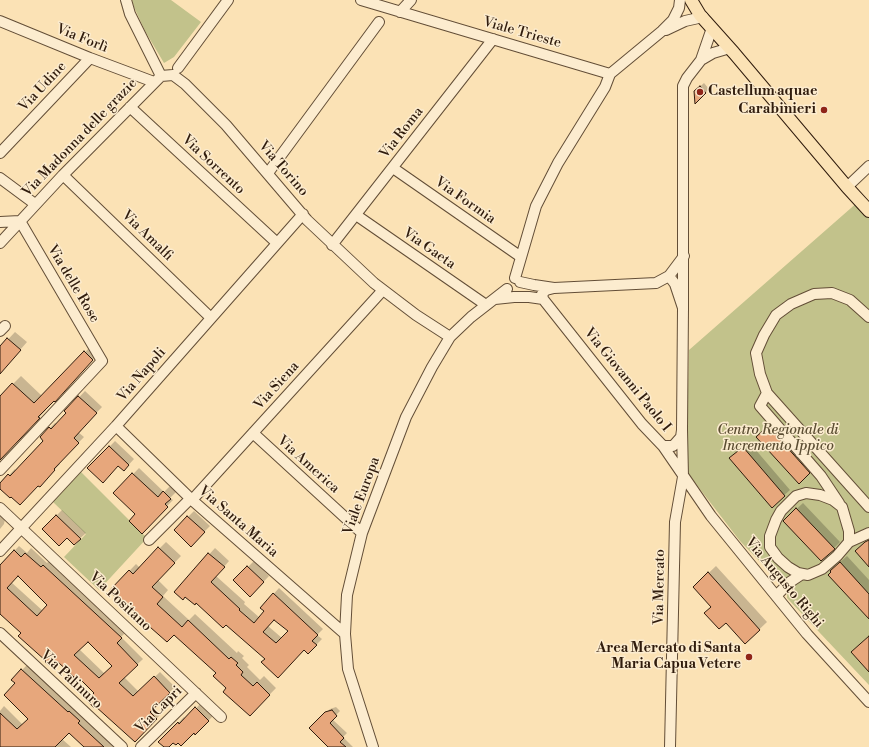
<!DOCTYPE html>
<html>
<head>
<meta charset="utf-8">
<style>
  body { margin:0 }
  canvas { display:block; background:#fbe2b5 }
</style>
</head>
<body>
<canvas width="869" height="747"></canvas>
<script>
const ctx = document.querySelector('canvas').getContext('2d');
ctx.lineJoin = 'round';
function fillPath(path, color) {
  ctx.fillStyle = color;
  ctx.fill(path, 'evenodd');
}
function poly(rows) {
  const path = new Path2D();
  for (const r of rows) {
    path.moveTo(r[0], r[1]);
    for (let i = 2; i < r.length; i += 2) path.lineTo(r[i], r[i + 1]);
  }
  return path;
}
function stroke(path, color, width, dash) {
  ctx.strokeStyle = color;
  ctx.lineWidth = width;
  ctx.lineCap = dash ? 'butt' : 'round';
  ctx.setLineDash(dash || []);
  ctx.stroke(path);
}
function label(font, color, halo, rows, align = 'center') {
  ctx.font = font + ' "Libre Bodoni",serif';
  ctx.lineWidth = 3;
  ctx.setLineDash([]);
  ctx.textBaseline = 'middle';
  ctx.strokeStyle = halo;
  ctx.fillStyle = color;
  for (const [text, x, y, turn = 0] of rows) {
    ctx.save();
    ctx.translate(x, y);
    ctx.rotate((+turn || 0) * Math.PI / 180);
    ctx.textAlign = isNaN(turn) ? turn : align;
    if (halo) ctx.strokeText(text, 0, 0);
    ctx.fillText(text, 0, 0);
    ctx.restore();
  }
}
fillPath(poly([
  [132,0,171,0,201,22,174,57,164,63,145,31,134,7],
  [859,201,869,211,869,685,787,598,787,590,740,541,686,471,689,350],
  [80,471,147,538,99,590,64,557,86,534,52,501]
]), '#c2c28b');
fillPath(poly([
  [704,83,709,89,696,102,695,91],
  [15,332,27,342,0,373,0,348],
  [93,344,100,352,62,393,45,409,46,410,0,459,0,397,21,376,42,396],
  [85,391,102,407,78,432,84,437,59,463,60,464,45,480,0,488,0,485,9,475,15,469,16,471,45,441,41,437,55,423,57,424,68,413,66,411],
  [775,421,815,467,809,473,763,431],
  [115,441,134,459,124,470,118,465,89,468],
  [749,442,790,490,772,506,736,453],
  [139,468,164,492,170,486,176,492,170,498,173,500,142,532,137,514,115,493],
  [803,503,840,542,834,548,784,521],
  [62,510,86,533,74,544,67,536,43,529],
  [194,511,210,526,191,545,175,530],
  [0,514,5,519,4,524,0,529],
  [166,542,181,556,158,580,168,590,163,596,189,620,195,614,237,653,238,651,244,656,242,658,249,665,247,667,260,680,264,676,276,688,250,715,217,673,174,634,110,591,136,564,140,568],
  [19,546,27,553,31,548,47,563,49,561,126,632,121,637,143,659,124,677,139,692,160,672,175,687,154,707,161,714,135,741,95,705,96,693,82,679,75,677,58,661,48,660,22,633,0,613,0,566],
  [18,575,49,604,43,611,11,582],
  [88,641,113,666,105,674,79,649],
  [215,548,229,561,216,576,245,602,244,604,260,618,265,611,261,608,279,588,323,629,317,635,322,639,308,653,304,649,266,659,226,623,186,595,175,592],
  [274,619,289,631,282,638,268,626],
  [847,556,869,580,869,618,838,564],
  [254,561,269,576,250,596,235,580],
  [716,566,767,622,745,643,694,587],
  [27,665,115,747,85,747,69,732,62,739,71,747,0,747,0,711,4,706,23,725,30,719,16,683,12,680],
  [202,702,214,715,195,734,194,732,178,742,173,741,167,747,165,747,160,742,184,717,186,719],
  [336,707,340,711,332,719,347,733,343,737,353,747,329,747,310,728,330,709]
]), '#0003');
const building = poly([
  [700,86,706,93,695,104,694,91,700,86],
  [7,338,21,350,0,374,0,346,7,338],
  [84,351,93,360,55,402,54,401,38,417,40,418,0,460,0,396,12,383,34,403,84,351],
  [78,396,97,413,74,438,79,443,54,469,55,470,40,487,38,486,20,505,11,497,10,498,0,489,0,483,8,474,10,476,43,441,40,437,49,427,51,429,66,413,64,411,78,396],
  [768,426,810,473,799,484,756,437,768,426],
  [109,446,129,465,124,471,118,466,103,483,87,468,109,446],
  [743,447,785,496,772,508,729,458,743,447],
  [132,473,158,497,163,491,171,499,165,504,168,507,142,534,129,521,135,514,113,493,132,473],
  [796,508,835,549,821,561,783,521,796,508],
  [56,515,81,539,74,545,67,538,59,546,42,529,56,515],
  [187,516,205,532,191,547,174,530,187,516],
  [869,540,869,567,855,551,865,542,869,540],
  [158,547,175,563,152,587,163,597,157,604,182,627,188,620,229,659,231,657,238,663,236,665,243,672,241,675,253,686,257,682,270,695,250,716,223,692,226,688,213,676,216,673,174,635,167,642,109,591,129,570,133,574,158,547],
  [14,550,21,557,25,553,41,567,43,565,122,638,117,643,138,665,119,683,133,696,154,676,170,693,150,712,157,719,135,742,95,706,94,708,87,700,94,693,81,680,76,686,70,680,74,677,58,662,53,668,45,662,46,661,18,636,21,633,0,614,0,565,14,550],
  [18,576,47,605,37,616,7,588,18,576],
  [88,642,112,666,99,678,74,655,88,642],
  [208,553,225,567,211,582,240,609,239,610,254,623,264,611,260,608,273,593,318,635,312,641,317,645,308,654,304,650,278,678,261,662,265,659,226,625,223,628,196,603,195,605,185,597,183,600,174,592,208,553],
  [274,620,288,631,276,643,263,632,274,620],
  [840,562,869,594,869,619,828,575,831,572,830,571,840,562],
  [247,566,264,582,250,597,233,580,247,566],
  [708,572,760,630,745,644,726,623,719,629,704,613,711,607,693,587,708,572],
  [869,636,869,672,851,652,869,636],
  [21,669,68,712,69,711,80,721,78,723,104,747,84,747,69,733,55,747,0,747,0,713,17,729,28,719,4,695,15,683,11,680,21,669],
  [195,707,209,721,195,735,194,733,181,746,178,743,176,745,173,743,169,747,164,747,158,742,178,722,179,724,195,707],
  [332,710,337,716,330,723,344,738,340,742,346,747,328,747,309,728,325,712,332,710]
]);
fillPath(building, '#e7a77c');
stroke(building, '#301c0d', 1);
const minor = poly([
  [126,0,130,14,161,76],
  [361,0,610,74],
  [400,12,411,0],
  [0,21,90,58,154,82],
  [666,30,685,21,703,17],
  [701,60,713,53,730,48],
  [178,68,228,0],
  [610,74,662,31,673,20,679,8,680,0],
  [161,76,173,75,185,84,226,125,307,220,374,283,416,315,450,337],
  [130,107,277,243],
  [0,153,90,58],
  [393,168,521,257],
  [268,173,379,22],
  [63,175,211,318],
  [0,178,35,204],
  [847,187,869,166],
  [356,215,486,305],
  [0,222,20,221],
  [0,243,63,175,161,76],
  [332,245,493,39],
  [515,278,536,206,558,163,605,87,610,74],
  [520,282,534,285,554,288,656,283,669,276,684,256],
  [554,288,546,290,542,294,543,299,642,424,663,446,711,516,807,634,869,702],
  [495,299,514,297,529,297,543,299],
  [683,308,683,86,687,78,701,60,712,28],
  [869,317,850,300,832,293,814,294,791,304,776,315,764,335,756,353,760,374,767,393,869,507],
  [0,331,5,326],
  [767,393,760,406,821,476,839,503],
  [116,426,192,500,345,634],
  [253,433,362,533],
  [663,446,673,446,681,437,682,430,683,308,675,284,669,276],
  [0,470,102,361,20,221],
  [806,493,820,495,833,500,842,507,849,531,849,542,837,556,822,569,808,575,798,573,788,567,778,558,770,547,770,536,776,520,781,511,796,496,806,493],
  [192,500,383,290],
  [0,508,221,717],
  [149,540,190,499],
  [849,542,869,533],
  [0,551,116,426,303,214],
  [776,596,790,582,802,574],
  [0,633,122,747],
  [141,747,196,693],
  [373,747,348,669,345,634,347,595,362,533,406,417,432,367,450,337,471,317,507,289],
  [670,747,675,522,683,477,682,430]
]);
const major = poly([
  [691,0,700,15,734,53,847,187,869,211]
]);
stroke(minor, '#634e37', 12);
stroke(major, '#301c0d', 14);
stroke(minor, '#fceccf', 10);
stroke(major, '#fbe2b5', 12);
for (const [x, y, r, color] of [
  [700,92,4,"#8f2418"],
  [824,110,4,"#8f2418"],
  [749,657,4,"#8f2418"]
]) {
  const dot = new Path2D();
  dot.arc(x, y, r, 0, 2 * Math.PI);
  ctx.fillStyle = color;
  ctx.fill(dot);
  stroke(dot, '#fceccf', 1.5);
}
label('14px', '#301c0d', '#fceccf', [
  ["Viale Trieste",522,33,16],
  ["Via Forlì",82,39,22],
  ["Via Udine",43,87,-47],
  ["Via Roma",402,133,-52],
  ["Via Madonna delle grazie",80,138,-46],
  ["Via Sorrento",213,165,43],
  ["Via Torino",283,169,49],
  ["Via Formia",465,201,35],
  ["Via Amalfi",147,236,44],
  ["Via Gaeta",429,249,35],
  ["Via delle Rose",73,284,59],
  ["Via Napoli",142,375,-49],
  ["Via Giovanni Paolo I",627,380,51],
  ["Via Siena",277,386,-48],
  ["Via America",308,465,42],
  ["Viale Europa",362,496,-70],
  ["Via Santa Maria",238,522,41],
  ["Via Augusto Righi",784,583,50],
  ["Via Mercato",660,587,-89],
  ["Via Positano",120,602,43],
  ["Via Palinuro",71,680,43],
  ["Via Capri",159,710,-45]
]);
label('bold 14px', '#301c0d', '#fceccf', [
  ["Castellum aquae",708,92,"left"],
  ["Carabinieri",816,110],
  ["Area Mercato di Santa",741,649],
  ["Maria Capua Vetere",741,665]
], 'right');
label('italic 14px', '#5c4e33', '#fceccf', [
  ["Centro Regionale di",778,431],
  ["Incremento Ippico",778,447]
]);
</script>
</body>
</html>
